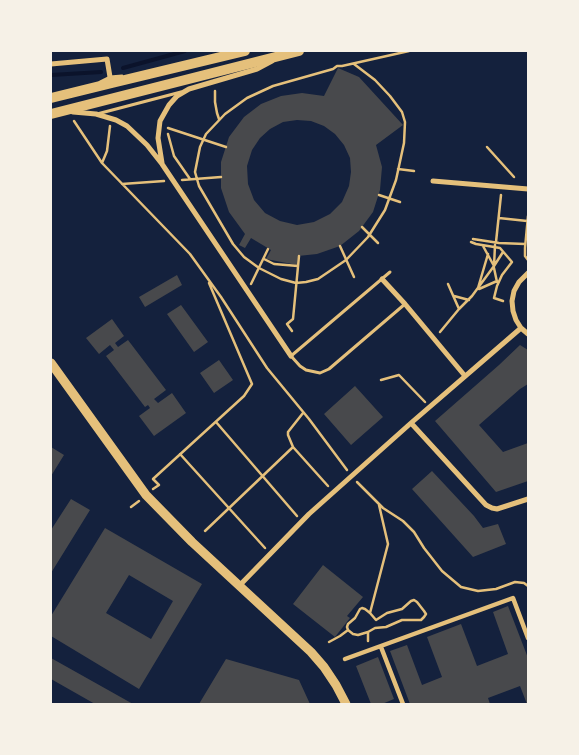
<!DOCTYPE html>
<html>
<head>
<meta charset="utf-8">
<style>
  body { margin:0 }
  #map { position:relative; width:579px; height:755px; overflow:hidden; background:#14213d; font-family:"Work Sans",sans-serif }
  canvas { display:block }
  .frame { position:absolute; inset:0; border:52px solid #f6f1e7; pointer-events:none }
</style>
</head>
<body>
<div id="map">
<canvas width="579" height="755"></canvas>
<div class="frame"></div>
</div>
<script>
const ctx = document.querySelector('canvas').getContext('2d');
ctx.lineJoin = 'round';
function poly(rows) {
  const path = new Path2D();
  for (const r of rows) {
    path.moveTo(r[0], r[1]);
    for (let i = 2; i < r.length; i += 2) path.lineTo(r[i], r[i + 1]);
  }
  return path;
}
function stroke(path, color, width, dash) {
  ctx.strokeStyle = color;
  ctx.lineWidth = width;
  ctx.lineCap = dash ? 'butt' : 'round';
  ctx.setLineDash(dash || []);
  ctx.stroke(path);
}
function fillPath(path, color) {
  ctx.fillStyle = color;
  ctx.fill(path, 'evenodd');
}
stroke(poly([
  [123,68,185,51],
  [51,75,101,72]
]), '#0b132b', 4);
fillPath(poly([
  [338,68,359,77,403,125,376,145,382,167,380,190,373,212,359,231,340,246,317,254,298,256,297,265,266,259,271,250,251,238,245,248,239,245,245,234,229,212,221,188,221,162,229,137,244,117,261,104,281,96,302,93,324,96],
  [297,120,311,121,324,126,335,134,344,145,350,158,351,172,349,186,342,202,330,214,314,222,297,225,280,221,265,213,254,200,248,184,247,166,252,150,260,138,270,129,283,122],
  [177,275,182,285,145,307,139,297],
  [181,305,208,342,194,352,167,314],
  [112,319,124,336,115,343,118,347,128,340,166,390,154,399,158,403,172,393,186,413,154,436,139,416,150,408,148,405,145,407,106,356,114,350,110,345,99,354,86,338],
  [520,345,528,350,528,384,520,389,479,425,503,452,528,443,528,481,496,492,435,421,499,365],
  [219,360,233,380,214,393,200,373],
  [355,386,383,417,351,445,324,414],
  [51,447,64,455,51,476],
  [432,471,474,516,483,528,498,524,506,544,473,557,412,489],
  [71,499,90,510,51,573,51,530],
  [105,528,202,584,139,689,51,636,51,616],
  [129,575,173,601,151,639,106,613],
  [323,565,363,597,347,616,350,618,335,637,293,604],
  [508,606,528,658,528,704,527,704,520,686,488,698,490,704,410,704,390,651,407,645,422,685,442,677,427,637,461,624,477,666,508,654,493,612],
  [378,657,394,699,382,704,371,704,356,666],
  [51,658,133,704,95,704,51,679],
  [226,659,299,680,310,704,199,704]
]), '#48494c');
stroke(poly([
  [354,64,375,80,390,96,402,112,405,122,404,143,396,180,385,210,368,237,346,260,318,279,306,282,296,283,281,279,259,268,244,257,233,244,199,186,195,172,200,147,206,134,225,114,247,98,273,86,333,69,337,66,342,66,409,51],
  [215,91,215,102,217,113,219,119],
  [74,121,102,163,190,254,221,297,267,368,309,419,347,470],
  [168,128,226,147],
  [168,134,174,156,190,179],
  [487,147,514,177],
  [102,163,107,151,110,126],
  [398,169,414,171],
  [182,180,221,177],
  [122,184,164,181],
  [379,195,400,202],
  [528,216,525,248,525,256,528,260],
  [499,218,527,221],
  [362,227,378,243],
  [473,239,499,243,525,244],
  [471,242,476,244,500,248,512,262,502,275,497,286,494,298,503,301],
  [496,242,501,195],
  [340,246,354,277],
  [483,246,494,266,503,252],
  [264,259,274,264,298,266],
  [494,268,497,282],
  [251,284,268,249],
  [478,288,488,254],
  [479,289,497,281],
  [454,296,469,300],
  [459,309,472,296,494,266,495,245],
  [292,331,287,324,293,319,299,256],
  [440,332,459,309,448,284],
  [381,380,399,375,425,402],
  [216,422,297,516],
  [293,447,288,435,288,432,303,413],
  [180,454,265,548],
  [357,482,383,508,403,521,414,532,424,548,442,571,461,587,478,591,496,589,515,582,524,583,528,586],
  [153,489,159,485,153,479,244,396,252,384,209,283],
  [131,507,139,501],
  [205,531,293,447,328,486],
  [370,613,388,544,379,505],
  [368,632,358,635,353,634,348,630,347,627,348,624,355,618,360,609,362,608,365,609,370,613,376,620,387,613,402,609,411,601,414,600,417,602,424,611,426,614,424,617,421,620,402,620,386,627,375,628,368,632,368,641],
  [329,642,340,636,348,630]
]), '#e5c07b', 2.5);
stroke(poly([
  [100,82,110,77,122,76],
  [97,114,181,92],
  [390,272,291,356,300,366,306,370,320,373,329,369,405,304]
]), '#e5c07b', 3);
stroke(poly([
  [381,647,403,704],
  [345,659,513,598,528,638]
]), '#e5c07b', 4.5);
stroke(poly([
  [51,64,107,59,110,77],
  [73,112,96,114,116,120,127,126,147,145,162,164,291,356],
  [162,163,158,138,160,121,169,105,177,96,189,89,257,69,272,61],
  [433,181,528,189],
  [528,273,519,282,514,291,512,301,513,311,516,320,521,328,528,334],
  [382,279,405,304,465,376],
  [411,423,486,505,492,508,497,509,528,499],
  [239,586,309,514,411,423,521,328]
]), '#e5c07b', 5);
stroke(poly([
  [51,363,146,495,192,542,311,652,324,667,336,685,346,704]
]), '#e5c07b', 9);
stroke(poly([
  [51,98,112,83,245,51],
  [51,114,299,51]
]), '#e5c07b', 10);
</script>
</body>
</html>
